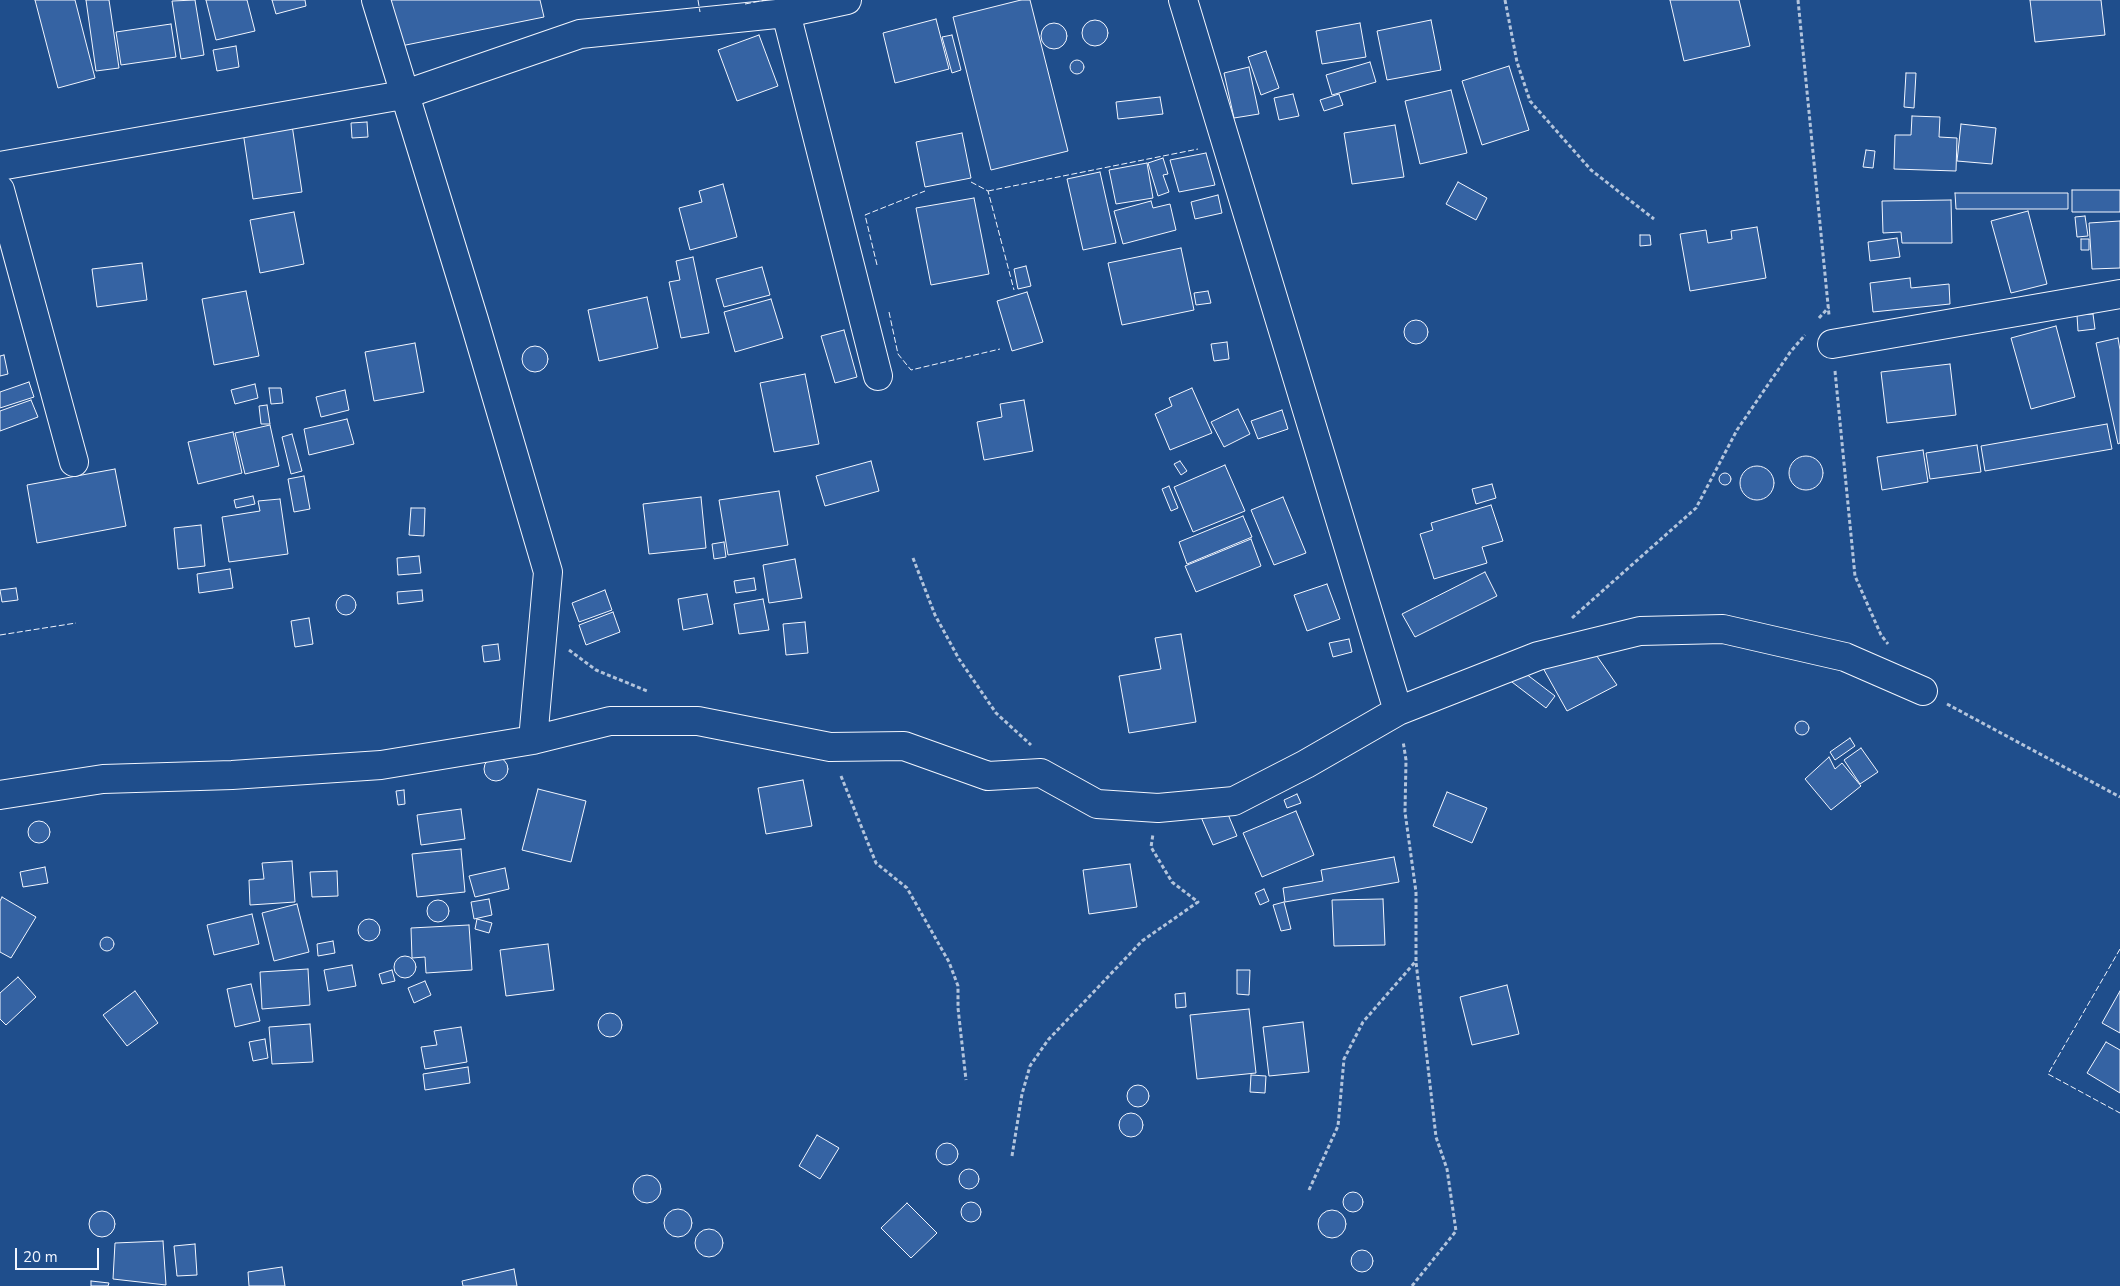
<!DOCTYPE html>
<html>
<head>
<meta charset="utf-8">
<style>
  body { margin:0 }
  #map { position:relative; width:2120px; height:1286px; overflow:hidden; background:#1f4e8c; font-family:"Nunito Sans",sans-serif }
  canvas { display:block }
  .scale { position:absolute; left:15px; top:1248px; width:84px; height:22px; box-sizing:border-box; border:2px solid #f2f6ff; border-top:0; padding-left:6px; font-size:15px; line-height:18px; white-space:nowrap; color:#f2f6ff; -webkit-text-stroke:4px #1f4e8c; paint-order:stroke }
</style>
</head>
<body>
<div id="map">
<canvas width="2120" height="1286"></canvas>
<div class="scale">20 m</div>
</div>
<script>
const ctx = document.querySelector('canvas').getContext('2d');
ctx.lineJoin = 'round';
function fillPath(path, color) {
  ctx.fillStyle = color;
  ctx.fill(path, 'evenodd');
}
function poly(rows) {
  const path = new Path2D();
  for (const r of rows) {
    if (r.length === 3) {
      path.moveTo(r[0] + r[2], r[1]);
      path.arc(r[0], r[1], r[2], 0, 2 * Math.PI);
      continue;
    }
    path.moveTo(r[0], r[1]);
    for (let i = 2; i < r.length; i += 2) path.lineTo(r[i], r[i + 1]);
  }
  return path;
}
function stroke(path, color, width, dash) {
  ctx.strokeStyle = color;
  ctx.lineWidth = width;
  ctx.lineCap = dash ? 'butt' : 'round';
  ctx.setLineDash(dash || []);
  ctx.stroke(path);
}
const building = poly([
  [35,0,75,0,95,78,58,88,35,0],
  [86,0,109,0,119,68,96,71,86,0],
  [195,0,204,55,181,59,172,1,195,0],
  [206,0,247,0,255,31,216,40,206,0],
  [272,0,305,0,306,6,276,14,272,0],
  [391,0,540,0,544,17,401,46,391,0],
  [1021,0,1030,0,1068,151,991,170,953,17,1021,0],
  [1670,0,1739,0,1750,46,1684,61,1670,0],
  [2030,0,2101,0,2105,35,2035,42,2030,0],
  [936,19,949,69,895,83,883,33,936,19],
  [1431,20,1441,70,1387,80,1377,31,1431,20],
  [1095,33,13],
  [1360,23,1366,57,1322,64,1316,31,1360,23],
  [1054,36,13],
  [171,24,176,57,121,65,116,32,171,24],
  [759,35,778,86,737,101,718,50,759,35],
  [952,35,961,70,952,73,942,37,952,35],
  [236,46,239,67,217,71,213,50,236,46],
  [1266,51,1279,88,1261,95,1248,57,1266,51],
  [1077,67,7],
  [1370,62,1376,82,1332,95,1326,75,1370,62],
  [1509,66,1529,130,1482,145,1462,81,1509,66],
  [1249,67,1259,114,1234,118,1224,73,1249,67],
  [1906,73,1916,73,1914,108,1904,107,1906,73],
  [1451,90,1467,153,1420,164,1405,101,1451,90],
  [1293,94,1299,116,1279,120,1274,98,1293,94],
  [1339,94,1343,105,1324,111,1320,100,1339,94],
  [1160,97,1163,114,1118,119,1116,102,1160,97],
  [1912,116,1940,117,1939,137,1957,138,1956,171,1894,169,1895,135,1911,135,1912,116],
  [367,122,368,137,352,138,351,123,367,122],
  [1961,124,1996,128,1992,164,1957,161,1961,124],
  [292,125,302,192,253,199,243,132,292,125],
  [1395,125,1404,177,1352,184,1344,133,1395,125],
  [962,133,971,178,925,187,916,142,962,133],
  [1866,150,1875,151,1873,168,1863,167,1866,150],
  [1206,153,1215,185,1179,192,1170,160,1206,153],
  [1163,158,1168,174,1163,175,1169,192,1158,196,1148,163,1163,158],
  [1147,163,1153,198,1116,204,1109,170,1147,163],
  [1100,172,1116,243,1083,250,1067,179,1100,172],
  [1458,182,1487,198,1476,220,1446,204,1458,182],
  [723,184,737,237,690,250,679,208,702,202,699,191,723,184],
  [2072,190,2120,190,2120,212,2072,212,2072,190],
  [1955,193,2068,193,2068,209,1956,209,1955,193],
  [1218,195,1222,213,1195,219,1191,202,1218,195],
  [974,198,989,274,931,285,916,208,974,198],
  [1951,200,1952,243,1902,243,1901,232,1883,233,1882,201,1951,200],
  [1151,201,1153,208,1170,204,1176,230,1123,244,1114,211,1151,201],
  [2028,211,2047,284,2011,293,1991,221,2028,211],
  [294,212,304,264,260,273,250,220,294,212],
  [2085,216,2088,236,2077,237,2075,217,2085,216],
  [2120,221,2120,268,2092,269,2089,223,2120,221],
  [1757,227,1766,278,1690,291,1680,234,1706,230,1708,243,1732,239,1731,231,1757,227],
  [1640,235,1650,235,1651,245,1640,246,1640,235],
  [1897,238,1900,257,1870,261,1868,242,1897,238],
  [2081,239,2089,239,2089,250,2081,250,2081,239],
  [1181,248,1194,310,1122,325,1108,263,1181,248],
  [693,257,709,333,681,338,669,282,680,280,676,261,693,257],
  [142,263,147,300,97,307,92,269,142,263],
  [1026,266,1031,286,1018,289,1014,269,1026,266],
  [762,267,770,295,724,307,716,279,762,267],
  [1910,278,1911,288,1949,284,1950,304,1873,312,1870,283,1910,278],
  [246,291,259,356,214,365,202,299,246,291],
  [1208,291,1211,303,1196,305,1194,293,1208,291],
  [1027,292,1043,342,1012,351,997,301,1027,292],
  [647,297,658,348,599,361,588,310,647,297],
  [771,299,783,338,735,352,724,312,771,299],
  [2093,314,2095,329,2078,331,2077,315,2093,314],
  [1416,332,12],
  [2056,326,2075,397,2031,409,2011,338,2056,326],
  [844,330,857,377,835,383,821,336,844,330],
  [2118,338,2120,350,2120,443,2118,444,2096,343,2118,338],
  [1227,342,1229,359,1214,361,1211,344,1227,342],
  [415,343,424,392,374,401,365,352,415,343],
  [535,359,13],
  [4,355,8,374,0,376,0,356,4,355],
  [1950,364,1956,415,1887,423,1881,372,1950,364],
  [805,374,819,444,774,452,760,383,805,374],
  [29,382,34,397,0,408,0,392,29,382],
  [255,384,258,398,235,404,231,390,255,384],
  [269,388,281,388,283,403,271,404,269,388],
  [1192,388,1212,433,1170,450,1155,414,1172,406,1169,398,1192,388],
  [345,390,349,410,321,417,316,397,345,390],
  [31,400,38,417,0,431,0,411,31,400],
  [1024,400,1033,451,984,460,977,422,1002,417,1000,404,1024,400],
  [267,405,270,424,261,424,259,406,267,405],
  [1238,409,1250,434,1224,447,1211,422,1238,409],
  [1282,410,1288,429,1258,439,1251,421,1282,410],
  [347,419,354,444,309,455,304,429,347,419],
  [2107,424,2112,449,1985,471,1981,446,2107,424],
  [270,425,279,466,245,474,235,433,270,425],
  [233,432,242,473,198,484,188,442,233,432],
  [292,434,302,471,291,474,282,437,292,434],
  [1977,445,1981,472,1930,479,1926,453,1977,445],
  [1923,450,1928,482,1882,490,1877,457,1923,450],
  [1806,473,17],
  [871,461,879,491,825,506,816,476,871,461],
  [1180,461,1187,471,1181,475,1174,464,1180,461],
  [1225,465,1245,511,1193,532,1174,487,1225,465],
  [1757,483,17],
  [115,469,126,526,37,543,27,485,115,469],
  [1725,479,6],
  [304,476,310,509,294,512,288,479,304,476],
  [1492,484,1496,498,1476,504,1472,489,1492,484],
  [1169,486,1178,508,1171,511,1162,489,1169,486],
  [779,491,788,545,728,555,719,500,779,491],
  [253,496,255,504,236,508,234,500,253,496],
  [701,497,706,548,649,554,643,504,701,497],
  [1283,497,1306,553,1274,565,1251,510,1283,497],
  [280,499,288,554,229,562,222,517,260,511,258,501,280,499],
  [1491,505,1503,541,1482,547,1487,563,1434,579,1420,534,1433,530,1431,523,1491,505],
  [411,508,425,508,424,536,409,535,411,508],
  [1243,516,1252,537,1187,564,1179,542,1243,516],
  [201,525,205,566,178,569,174,528,201,525],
  [1251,539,1261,566,1196,592,1185,566,1251,539],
  [724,542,726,557,714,559,712,544,724,542],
  [419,556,421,573,398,575,397,558,419,556],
  [795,559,802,598,769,603,763,565,795,559],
  [230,569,233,588,199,593,197,574,230,569],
  [1485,572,1497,596,1415,637,1402,614,1485,572],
  [754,578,756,590,736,593,734,581,754,578],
  [1327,584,1340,619,1307,631,1294,595,1327,584],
  [16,588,18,600,2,602,0,590,16,588],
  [422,590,423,601,398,604,397,592,422,590],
  [605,590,612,610,579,622,572,603,605,590],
  [707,594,713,624,683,630,678,599,707,594],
  [346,605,10],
  [763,599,769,630,739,634,734,604,763,599],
  [613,612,620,632,586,645,579,625,613,612],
  [309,618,313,644,295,647,291,621,309,618],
  [805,622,808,653,786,655,783,624,805,622],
  [1181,634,1196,722,1129,733,1119,676,1161,669,1155,638,1181,634],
  [1349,639,1352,652,1333,657,1329,643,1349,639],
  [498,644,500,660,484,662,482,646,498,644],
  [1592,649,1617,685,1567,711,1543,668,1592,649],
  [1517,667,1555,696,1546,708,1508,679,1517,667],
  [1802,728,7],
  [1850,738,1855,746,1835,760,1830,752,1850,738],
  [1861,748,1878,772,1860,784,1844,760,1861,748],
  [496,769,12],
  [1829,757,1835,769,1842,763,1861,786,1831,810,1805,779,1829,757],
  [803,780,812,826,766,834,758,788,803,780],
  [538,789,586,801,571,862,522,850,538,789],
  [404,790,405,804,398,805,396,791,404,790],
  [1447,792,1487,808,1472,843,1433,826,1447,792],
  [1297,794,1301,803,1287,808,1284,800,1297,794],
  [1225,807,1237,836,1213,845,1201,817,1225,807],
  [461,809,465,839,421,845,417,815,461,809],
  [1296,811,1314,855,1262,877,1243,833,1296,811],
  [39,832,11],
  [461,849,465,892,417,897,412,854,461,849],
  [1394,857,1399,882,1285,902,1283,888,1323,881,1321,870,1394,857],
  [292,861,295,902,250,905,249,880,264,879,262,863,292,861],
  [1130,864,1137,907,1089,914,1083,870,1130,864],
  [45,867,48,883,23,887,20,872,45,867],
  [505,868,509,889,475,897,469,876,505,868],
  [337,871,338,896,312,897,310,872,337,871],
  [1264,889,1269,901,1260,905,1255,893,1264,889],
  [2,897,36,917,11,958,0,952,0,901,2,897],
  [489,899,492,915,474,919,471,902,489,899],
  [1383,899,1385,945,1334,946,1332,900,1383,899],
  [438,911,11],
  [1284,902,1291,929,1281,931,1273,905,1284,902],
  [297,904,309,952,274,961,262,913,297,904],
  [252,914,259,944,214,955,207,925,252,914],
  [477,919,492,923,489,933,475,929,477,919],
  [369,930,11],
  [469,925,472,970,426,973,425,957,412,958,411,928,469,925],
  [107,944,7],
  [333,941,335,953,318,956,317,944,333,941],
  [548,944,554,990,506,996,500,950,548,944],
  [405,967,11],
  [352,965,356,986,328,991,324,970,352,965],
  [308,969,310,1005,262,1009,260,972,308,969],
  [392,970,395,981,382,984,379,974,392,970],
  [1237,970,1250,970,1249,995,1237,994,1237,970],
  [18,977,36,997,6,1025,0,1019,0,993,18,977],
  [425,981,431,995,414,1003,408,988,425,981],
  [251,984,260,1021,235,1027,227,989,251,984],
  [1507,985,1519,1034,1472,1045,1460,997,1507,985],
  [135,991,158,1023,127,1046,103,1015,135,991],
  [2120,991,2120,1033,2102,1023,2120,991],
  [1185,993,1186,1007,1176,1008,1175,994,1185,993],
  [1249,1009,1256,1073,1197,1079,1190,1015,1249,1009],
  [610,1025,12],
  [1303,1022,1309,1072,1269,1076,1263,1027,1303,1022],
  [310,1024,313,1062,272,1064,269,1027,310,1024],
  [461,1027,467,1062,425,1069,421,1047,437,1045,434,1031,461,1027],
  [265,1039,268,1058,253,1061,249,1042,265,1039],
  [2106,1042,2120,1050,2120,1093,2087,1073,2106,1042],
  [468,1067,470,1083,425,1090,423,1074,468,1067],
  [1251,1075,1266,1076,1265,1093,1250,1092,1251,1075],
  [1138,1096,11],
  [1131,1125,12],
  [817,1135,839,1148,820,1179,799,1166,817,1135],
  [947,1154,11],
  [969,1179,10],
  [647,1189,14],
  [1353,1202,10],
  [971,1212,10],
  [907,1203,937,1233,911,1258,881,1228,907,1203],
  [678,1223,14],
  [1332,1224,14],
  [102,1224,13],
  [709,1243,14],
  [163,1241,166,1285,113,1279,115,1243,163,1241],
  [195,1244,197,1275,177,1276,174,1246,195,1244],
  [1362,1261,11],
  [282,1267,285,1286,249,1286,248,1272,282,1267],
  [514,1269,517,1286,463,1286,462,1281,514,1269],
  [91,1281,109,1283,108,1286,91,1286,91,1281]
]);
fillPath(building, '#3563a3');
stroke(building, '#f2f6ff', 1);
const minor = poly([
  [376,0,474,320,548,572,533,740],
  [1183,0,1398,711],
  [786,13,878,376],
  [0,166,403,95,580,34,786,13,847,0],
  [0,190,74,462],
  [1832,344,2120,294],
  [0,795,103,779,232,775,381,765,533,740,610,721,698,721,830,747,904,746,988,776,1041,773,1097,804,1158,808,1234,801,1306,764,1398,711,1538,656,1640,631,1723,629,1845,657,1923,691]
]);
stroke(minor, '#f2f6ff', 30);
stroke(poly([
  [1505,0,1517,62,1530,101,1591,170,1654,219],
  [1798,0,1829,315],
  [1819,318,1829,307],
  [1835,371,1855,576,1881,635,1888,644],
  [913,558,935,615,959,659,996,713,1031,745],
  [1572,618,1696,508,1737,430,1791,351,1805,335],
  [569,650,596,670,647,691],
  [1947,704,2120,797],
  [841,776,876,863,907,888,949,962,958,986,958,1008,966,1080],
  [1012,1156,1022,1094,1030,1066,1048,1040,1142,941,1198,902,1172,882,1151,847,1153,834],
  [1309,1190,1338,1126,1344,1059,1363,1022,1416,961,1416,892,1405,812,1406,760,1403,741],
  [1412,1286,1456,1231,1447,1169,1436,1137,1416,962]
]), '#b3c4dc', 3, [4, 2.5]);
stroke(minor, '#1f4e8c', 28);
stroke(poly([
  [698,0,700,12],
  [745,4,766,0],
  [971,182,988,191,1014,290],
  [988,191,1198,149],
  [877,265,865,215,925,191],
  [889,312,898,354,911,370,1000,349],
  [0,635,76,623],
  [2120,949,2048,1074,2120,1113]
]), '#f2f6ff', 1, [6, 2.5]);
</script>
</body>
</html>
